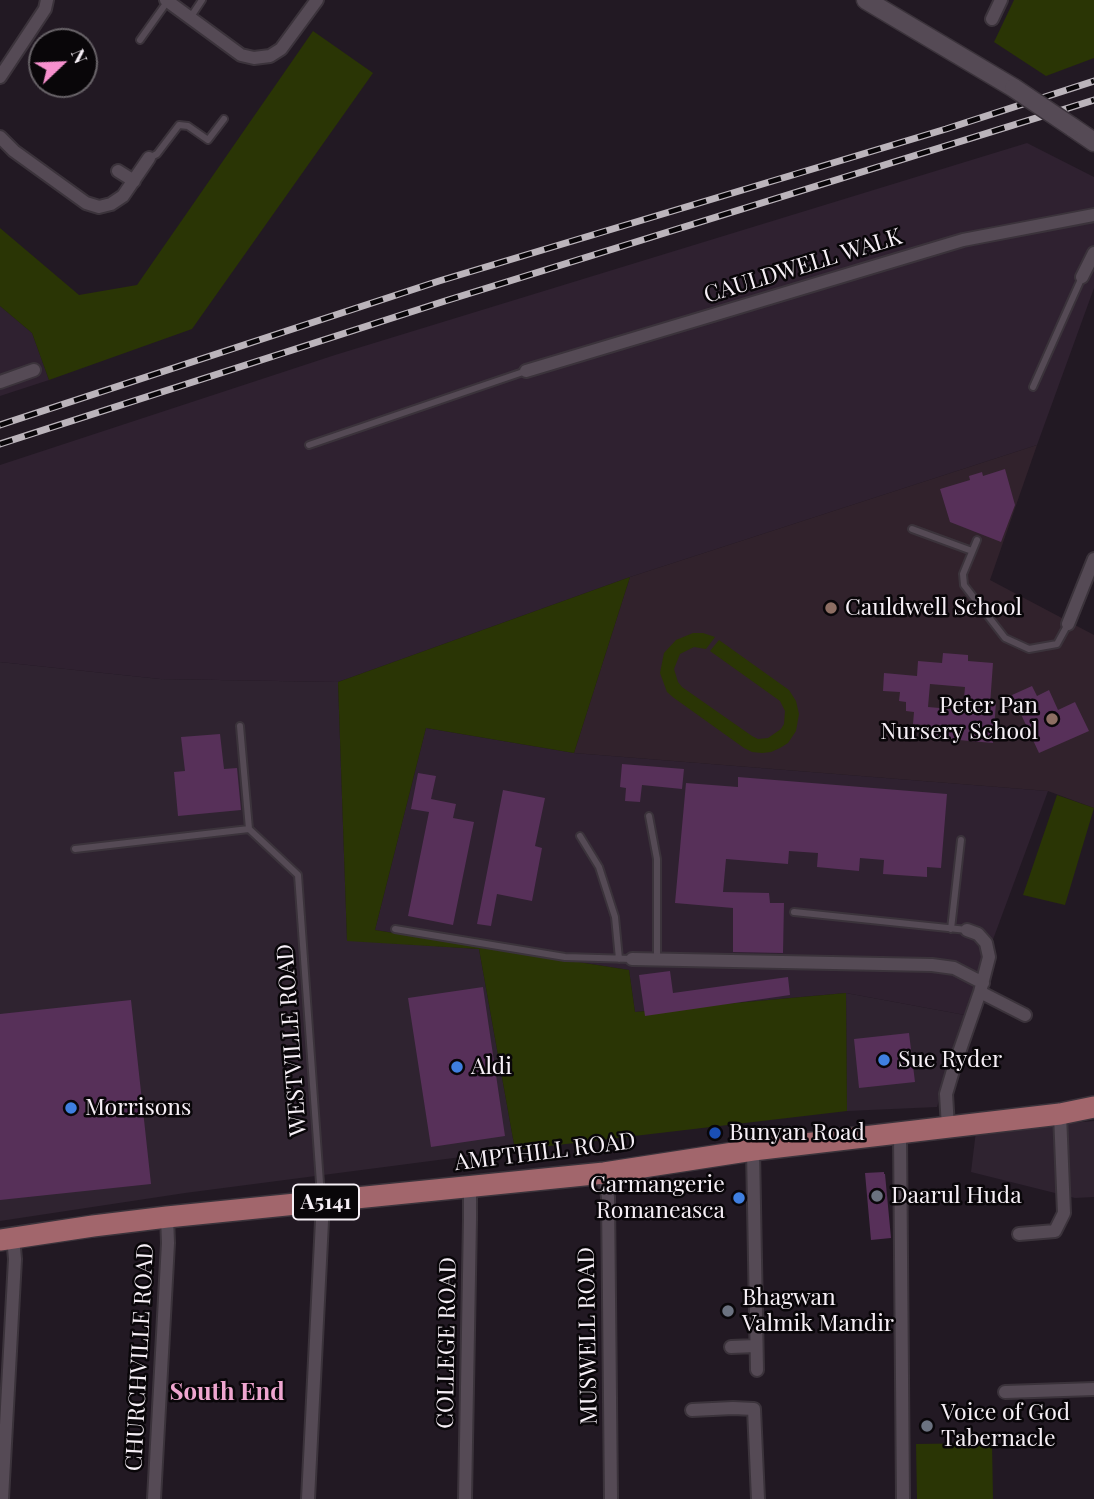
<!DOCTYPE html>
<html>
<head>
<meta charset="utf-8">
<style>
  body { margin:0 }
  #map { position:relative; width:1094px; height:1499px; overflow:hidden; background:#221923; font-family:"Playfair Display",serif }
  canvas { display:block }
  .north { position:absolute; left:28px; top:28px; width:70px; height:70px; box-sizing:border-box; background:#090609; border:2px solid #686368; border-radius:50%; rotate:67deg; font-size:19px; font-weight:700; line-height:28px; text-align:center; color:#f6eff6 }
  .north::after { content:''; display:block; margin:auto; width:24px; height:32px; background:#f790ce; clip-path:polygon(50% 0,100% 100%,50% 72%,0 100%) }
</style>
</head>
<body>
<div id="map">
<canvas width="1094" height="1499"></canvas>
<div class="north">N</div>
</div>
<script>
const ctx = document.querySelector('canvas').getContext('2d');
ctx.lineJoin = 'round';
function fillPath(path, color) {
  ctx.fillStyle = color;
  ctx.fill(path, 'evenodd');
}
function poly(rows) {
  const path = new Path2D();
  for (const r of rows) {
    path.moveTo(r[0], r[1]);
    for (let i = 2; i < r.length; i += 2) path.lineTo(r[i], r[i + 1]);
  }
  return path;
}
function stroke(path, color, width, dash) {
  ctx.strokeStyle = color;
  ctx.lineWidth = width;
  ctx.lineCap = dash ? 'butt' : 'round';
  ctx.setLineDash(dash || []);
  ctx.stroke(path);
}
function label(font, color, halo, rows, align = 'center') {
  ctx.font = font + ' "Playfair Display",serif';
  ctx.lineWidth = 5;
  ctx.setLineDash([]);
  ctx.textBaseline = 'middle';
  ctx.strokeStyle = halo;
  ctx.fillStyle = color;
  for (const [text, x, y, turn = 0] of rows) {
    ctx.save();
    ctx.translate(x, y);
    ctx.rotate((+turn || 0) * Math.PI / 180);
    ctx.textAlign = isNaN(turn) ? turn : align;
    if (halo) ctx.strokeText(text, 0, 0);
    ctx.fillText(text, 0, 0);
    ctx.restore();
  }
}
fillPath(poly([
  [0,662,160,679,338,682,347,940,479,949,515,1150,185,1193,0,1221],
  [846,993,965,1015,937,1107,847,1111],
  [1094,1121,1094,1197,1075,1198,971,1172,976,1131]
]), '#2f2330');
fillPath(poly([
  [1027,143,1094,177,1094,288,1037,445,630,577,338,682,160,679,0,662,0,465,335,355],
  [0,306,32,333,49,380,0,396],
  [426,728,574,753,1048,791,965,1015,846,993,635,1012,629,970,375,930]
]), '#2f2130');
fillPath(poly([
  [1037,445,990,580,1094,635,1094,808,1048,791,574,753,630,577]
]), '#31222c');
fillPath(poly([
  [1014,0,1094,0,1094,58,1046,76,994,42],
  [313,31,373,73,192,329,49,380,32,333,0,306,0,228,79,295,137,285],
  [630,577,574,753,426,728,375,930,629,970,635,1012,846,993,847,1111,515,1150,479,949,347,941,338,682],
  [693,633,703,633,715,637,706,649,694,647,680,654,674,669,678,682,682,687,752,736,758,739,768,738,781,729,784,724,785,711,780,701,710,651,719,640,789,690,796,701,799,714,796,731,788,743,780,748,771,752,762,753,752,752,744,748,674,698,667,692,660,673,664,653,676,640],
  [1057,795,1094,808,1065,905,1023,895],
  [992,1443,993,1499,917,1499,916,1444]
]), '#2a3505');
fillPath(poly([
  [1005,469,1015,505,1001,542,950,522,940,489,970,480,969,476,982,472,983,476],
  [943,653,968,655,968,661,993,663,990,705,996,702,993,743,924,737,925,725,913,724,914,712,906,711,906,702,899,701,900,692,883,691,884,673,917,676,918,661,942,663],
  [930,684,965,687,963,710,928,707],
  [1032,686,1037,696,1049,690,1058,710,1075,702,1089,731,1039,753,1012,695],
  [220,734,224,769,237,768,241,810,178,816,174,772,185,771,181,737],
  [622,764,684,769,682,789,642,785,640,802,625,801,626,788,620,787],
  [418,773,436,776,431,799,456,804,453,818,474,822,453,925,408,916,429,812,411,809],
  [738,777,947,794,941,868,927,867,927,877,883,874,884,860,860,858,859,871,817,867,818,853,789,851,788,864,726,859,723,892,769,893,770,903,784,903,783,953,733,952,733,908,675,903,686,783,738,787],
  [503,790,545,798,535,846,542,848,532,901,497,894,491,926,477,924],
  [670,971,673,993,788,977,790,995,645,1016,639,975],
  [483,987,505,1136,431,1147,408,998],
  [131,1000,151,1184,0,1200,0,1014],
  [909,1033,915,1082,859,1088,854,1039],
  [884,1172,884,1174,885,1174,891,1238,871,1240,865,1173]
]), '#573059');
const lane = poly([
  [190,18,202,0],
  [140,40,167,2],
  [149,158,157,154,179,125,188,126,208,140,224,119],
  [1033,387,1082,277],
  [309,445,526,371],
  [912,529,972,551],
  [977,540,963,574,964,585,1005,638,1029,649,1057,644,1068,624],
  [240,726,249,829],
  [649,816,657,859,657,960],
  [580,836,599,867,615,917,619,959],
  [75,849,249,829,298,875,321,1197],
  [794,912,967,930],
  [395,929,565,957,632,959],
  [951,929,961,840]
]);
const street = poly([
  [166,0,241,55,254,58,270,56,281,49,317,0],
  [992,19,1001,0],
  [0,77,45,9,47,0],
  [0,137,14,151,86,203,99,207,111,204,123,196,149,158],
  [118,171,134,181],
  [1082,277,1094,253],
  [526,371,963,240,1094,215],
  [0,382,34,370],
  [1068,624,1094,559],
  [632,959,932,965,954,968,983,983],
  [980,992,1025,1015],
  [948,1127,946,1094,954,1067,980,992,989,957,986,943,978,934,967,930],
  [900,1134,903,1499],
  [753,1150,757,1370],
  [604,1173,608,1197,611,1499],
  [1019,1234,1055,1231,1064,1213,1060,1114],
  [731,1347,756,1346],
  [1005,1392,1094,1389],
  [692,1410,733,1408,754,1409,758,1499],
  [2,1499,15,1259,13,1237],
  [154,1499,168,1243,167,1217],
  [308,1499,322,1221,321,1202],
  [465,1499,470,1219,470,1187]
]);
const secondary = poly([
  [866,0,1014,88],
  [1072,127,1094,142]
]);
const primary = poly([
  [0,1240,93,1226,167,1217,604,1173,753,1150,1060,1114,1094,1107]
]);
stroke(lane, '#3b333b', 10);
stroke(street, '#3b333b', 16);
stroke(secondary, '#3b333b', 21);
stroke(primary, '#3b333b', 24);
stroke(lane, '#554a55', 6);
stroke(street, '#554a55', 12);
stroke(secondary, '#554a55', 18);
stroke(primary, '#a2666c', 21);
const rail = poly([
  [0,425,439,281,946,129,1094,81],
  [0,444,445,301,1094,100]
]);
stroke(rail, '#bbb4bb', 7);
stroke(rail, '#090609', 4.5, [13]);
const secondaryBridge = poly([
  [1014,88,1072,127]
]);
stroke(secondaryBridge, '#3b333b', 21, []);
stroke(secondaryBridge, '#554a55', 18);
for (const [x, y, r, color] of [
  [831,608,7,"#8d6e63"],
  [1052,719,7,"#8d6e63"],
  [884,1060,7,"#3f7fe0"],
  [457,1067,7,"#3f7fe0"],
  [71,1108,7,"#3f7fe0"],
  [715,1133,7,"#1a4fb4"],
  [877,1196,7,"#6b7280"],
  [739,1198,7,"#3f7fe0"],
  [728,1311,7,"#6b7280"],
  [927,1426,7,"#6b7280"]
]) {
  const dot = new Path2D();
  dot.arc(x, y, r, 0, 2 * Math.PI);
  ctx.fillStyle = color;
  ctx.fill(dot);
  stroke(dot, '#090609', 2.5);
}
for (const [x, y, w] of [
  [326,1202,66]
]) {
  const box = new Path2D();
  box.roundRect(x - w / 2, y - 17.5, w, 35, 5);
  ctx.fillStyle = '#090609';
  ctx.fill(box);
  stroke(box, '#f6eff6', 2);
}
label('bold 21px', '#f6eff6', null, [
  ["A5141",326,1202]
]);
label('23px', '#f6eff6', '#090609', [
  ["CAULDWELL WALK",803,266,-17],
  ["WESTVILLE ROAD",292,1040,-94],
  ["AMPTHILL ROAD",545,1152,-7],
  ["MUSWELL ROAD",588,1336,-91],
  ["COLLEGE ROAD",447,1343,-89],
  ["CHURCHVILLE ROAD",140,1357,-87]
]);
label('23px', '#f6eff6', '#090609', [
  ["Cauldwell School",845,608],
  ["Peter Pan",1038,706,"right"],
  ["Nursery School",1038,732,"right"],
  ["Sue Ryder",898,1060],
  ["Aldi",471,1067],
  ["Morrisons",85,1108],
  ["Bunyan Road",729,1133],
  ["Carmangerie",725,1185,"right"],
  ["Romaneasca",725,1211,"right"],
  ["Daarul Huda",891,1196],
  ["Bhagwan",742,1298],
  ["Valmik Mandir",742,1324],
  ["Voice of God",941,1413],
  ["Tabernacle",941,1439]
], 'left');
label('bold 24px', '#efa6d0', '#090609', [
  ["South End",227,1393]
]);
</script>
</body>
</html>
